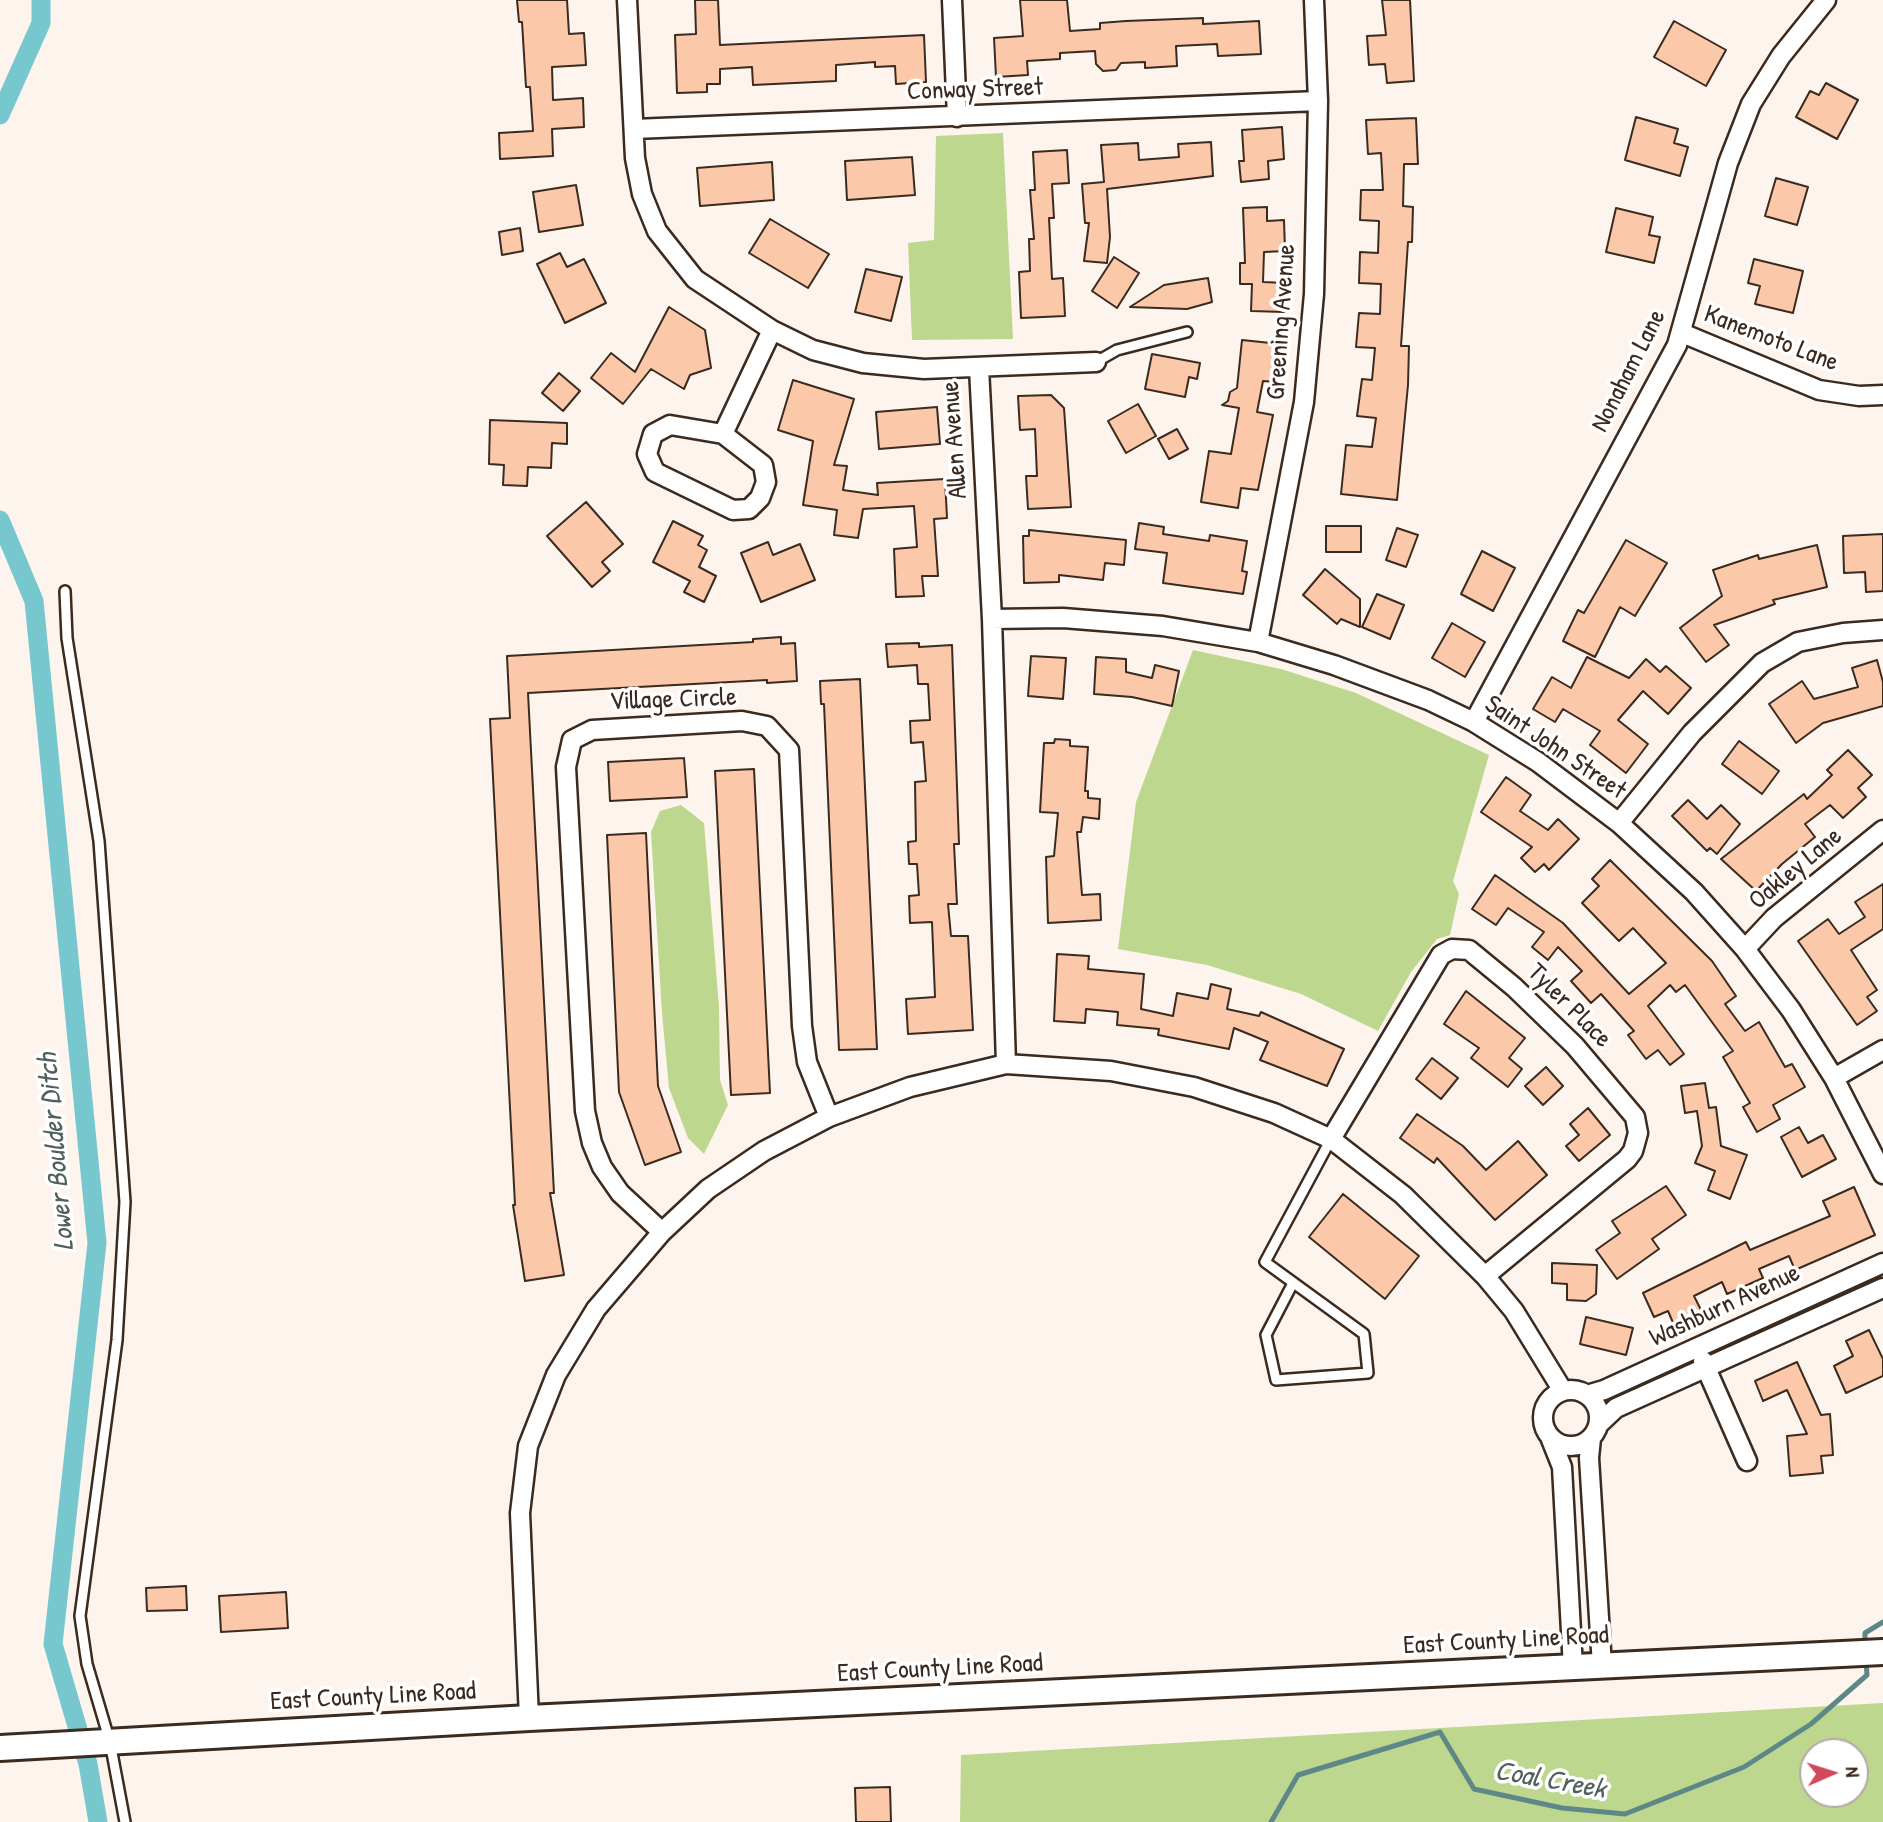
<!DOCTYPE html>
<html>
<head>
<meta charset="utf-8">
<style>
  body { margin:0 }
  #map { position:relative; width:1883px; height:1822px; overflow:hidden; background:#fef4ee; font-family:"Patrick Hand",sans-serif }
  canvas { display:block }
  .north { position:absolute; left:1799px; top:1738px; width:70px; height:70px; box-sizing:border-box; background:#fff; border:2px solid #b1aaa5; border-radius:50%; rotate:87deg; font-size:19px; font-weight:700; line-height:28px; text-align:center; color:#3b2a1e }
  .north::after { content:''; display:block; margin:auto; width:24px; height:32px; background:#d1495b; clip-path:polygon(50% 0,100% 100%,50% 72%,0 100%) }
</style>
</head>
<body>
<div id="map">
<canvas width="1883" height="1822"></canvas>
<div class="north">N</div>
</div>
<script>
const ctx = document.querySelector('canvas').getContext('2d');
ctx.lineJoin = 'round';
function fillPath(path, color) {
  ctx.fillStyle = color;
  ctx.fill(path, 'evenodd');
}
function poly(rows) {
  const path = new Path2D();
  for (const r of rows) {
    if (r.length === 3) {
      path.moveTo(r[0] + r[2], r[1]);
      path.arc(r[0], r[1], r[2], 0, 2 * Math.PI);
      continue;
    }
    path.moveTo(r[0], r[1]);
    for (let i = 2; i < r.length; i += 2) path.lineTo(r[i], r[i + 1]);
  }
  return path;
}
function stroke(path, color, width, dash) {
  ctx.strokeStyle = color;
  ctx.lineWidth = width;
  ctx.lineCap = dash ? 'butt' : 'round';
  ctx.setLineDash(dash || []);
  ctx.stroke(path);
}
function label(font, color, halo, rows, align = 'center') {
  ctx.font = font + ' "Patrick Hand",sans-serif';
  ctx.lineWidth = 7;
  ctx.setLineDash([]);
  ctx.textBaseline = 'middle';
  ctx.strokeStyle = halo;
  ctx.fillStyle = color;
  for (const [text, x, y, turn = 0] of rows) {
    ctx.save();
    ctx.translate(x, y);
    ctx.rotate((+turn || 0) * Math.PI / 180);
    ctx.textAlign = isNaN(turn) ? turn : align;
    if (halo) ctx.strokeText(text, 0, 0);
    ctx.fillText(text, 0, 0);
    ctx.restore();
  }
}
fillPath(poly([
  [1003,133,1013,339,912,340,908,243,934,240,936,136],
  [1193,650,1281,669,1356,693,1489,755,1453,881,1459,894,1450,935,1437,939,1411,972,1378,1031,1301,994,1207,965,1118,949,1136,802],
  [681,805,704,823,719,1007,720,1080,728,1105,704,1154,688,1138,669,1088,662,1013,651,832,660,811],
  [1883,1703,1883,1822,960,1822,961,1755],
  [1813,1752,1855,1752,1855,1794,1813,1794]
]), '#bed78e');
stroke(poly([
  [1865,1648,1865,1633,1883,1622],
  [1271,1822,1298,1775,1440,1732,1474,1789,1562,1808,1625,1814,1744,1767,1811,1724,1867,1675,1866,1661]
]), '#5e8888', 5);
stroke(poly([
  [0,115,41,23,41,0],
  [0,520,34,601,97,1243,53,1644,88,1764,98,1822]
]), '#76c7ce', 19);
const building = poly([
  [517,0,567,0,569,34,584,33,586,65,552,67,553,100,583,98,584,127,552,129,553,156,500,159,499,133,533,131,530,87,526,87,522,22,519,22,517,0],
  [695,0,718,0,720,45,924,35,926,82,896,84,895,66,875,67,875,62,836,65,836,81,753,85,752,67,720,69,720,84,707,84,707,92,677,93,675,35,696,34,695,0],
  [1020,0,1067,0,1070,31,1100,29,1100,23,1126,21,1203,18,1203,24,1259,21,1261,54,1218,56,1217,44,1176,46,1177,66,1145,68,1145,62,1121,63,1116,70,1103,71,1096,64,1095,51,1060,53,1060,59,1027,61,1028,75,996,77,994,38,1023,36,1020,0],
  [1382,0,1410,0,1414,81,1387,83,1385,64,1369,65,1367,36,1386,35,1382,0],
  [1674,21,1726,50,1706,86,1654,57,1674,21],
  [1826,83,1858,100,1837,139,1796,117,1810,91,1819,95,1826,83],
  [1636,117,1678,129,1674,143,1688,147,1680,176,1625,160,1636,117],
  [1416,118,1418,164,1404,164,1403,206,1413,207,1412,242,1408,242,1401,346,1409,346,1408,385,1397,500,1341,494,1346,445,1372,447,1376,418,1357,416,1362,379,1372,380,1375,348,1356,347,1359,313,1380,314,1381,284,1359,283,1360,252,1378,253,1379,221,1360,220,1361,190,1383,190,1381,153,1368,154,1366,120,1416,118],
  [1282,127,1284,159,1268,161,1269,179,1241,182,1239,161,1244,161,1242,130,1282,127],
  [1211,142,1213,176,1107,189,1110,237,1107,263,1084,261,1089,223,1085,223,1082,184,1104,182,1101,145,1138,143,1139,160,1179,157,1178,144,1211,142],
  [1067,150,1069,183,1052,184,1054,218,1049,218,1052,279,1063,278,1065,316,1021,318,1019,272,1030,271,1029,239,1034,239,1030,190,1035,190,1033,152,1067,150],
  [912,157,915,195,847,200,845,161,912,157],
  [772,162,774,200,700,206,697,168,772,162],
  [1776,178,1808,187,1797,225,1765,216,1776,178],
  [576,185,583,225,539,232,533,192,576,185],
  [1267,207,1267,221,1284,220,1285,251,1264,252,1263,282,1286,283,1285,312,1251,311,1252,284,1240,284,1240,263,1245,263,1243,208,1267,207],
  [1616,208,1653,217,1649,235,1660,237,1654,263,1606,252,1616,208],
  [770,219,829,254,808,288,749,253,770,219],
  [520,228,523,251,502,255,499,232,520,228],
  [560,253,567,267,584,259,606,303,565,323,537,264,560,253],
  [1114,257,1139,273,1117,308,1092,291,1114,257],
  [1754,259,1803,271,1793,313,1755,304,1760,286,1748,283,1754,259],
  [866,269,902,277,891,321,855,312,866,269],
  [1208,278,1212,302,1187,309,1130,307,1164,285,1208,278],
  [669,307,705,330,711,368,690,375,684,389,651,369,623,404,591,378,611,353,635,372,669,307],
  [1242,340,1280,344,1276,382,1263,381,1257,412,1273,415,1258,490,1241,488,1238,508,1201,502,1209,451,1231,454,1239,408,1222,405,1228,401,1230,392,1237,388,1242,340],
  [1152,354,1200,363,1197,379,1189,377,1185,397,1145,389,1152,354],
  [559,373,580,391,563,411,542,393,559,373],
  [793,380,854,399,834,465,847,466,843,490,878,495,877,483,945,479,947,518,934,519,938,576,922,576,924,596,896,597,894,549,917,547,914,506,863,509,858,538,834,535,837,510,803,505,813,441,778,430,793,380],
  [1051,395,1064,408,1071,507,1028,509,1026,476,1037,476,1035,429,1020,430,1018,396,1051,395],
  [1138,404,1156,436,1126,453,1108,421,1138,404],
  [937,407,940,444,879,449,876,412,937,407],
  [490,420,567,423,567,444,552,443,551,468,528,467,527,486,503,485,504,465,489,464,490,420],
  [1177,429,1188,449,1169,459,1158,439,1177,429],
  [586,502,623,544,602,562,610,571,592,587,547,536,586,502],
  [673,521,703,536,698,545,707,550,699,567,716,576,704,602,684,592,690,581,653,562,673,521],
  [1139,523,1164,527,1163,534,1209,541,1210,535,1247,541,1242,571,1247,572,1243,594,1163,583,1167,553,1135,549,1139,523],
  [1326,526,1361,526,1361,552,1326,552,1326,526],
  [1397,528,1418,535,1406,567,1386,560,1397,528],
  [1029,530,1126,540,1124,565,1105,563,1103,580,1059,575,1059,582,1024,583,1023,536,1029,536,1029,530],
  [1883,534,1883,591,1866,592,1865,572,1844,573,1843,536,1883,534],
  [1626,540,1667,563,1635,616,1620,607,1595,657,1563,641,1578,610,1584,613,1626,540],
  [768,542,773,555,800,544,815,580,761,602,741,553,768,542],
  [1817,545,1827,587,1773,600,1775,604,1714,625,1729,645,1706,662,1680,628,1722,596,1713,570,1758,555,1759,559,1817,545],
  [1482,551,1515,568,1493,611,1461,594,1482,551],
  [1325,569,1360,599,1360,627,1341,619,1337,624,1303,595,1325,569],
  [1377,594,1404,605,1390,639,1362,627,1377,594],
  [1452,623,1485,642,1465,677,1432,658,1452,623],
  [781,637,781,644,795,643,797,681,767,683,767,680,528,693,554,1193,550,1193,564,1275,525,1281,513,1205,515,1205,490,719,510,718,507,656,753,642,753,639,781,637],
  [919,643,919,647,952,645,959,844,954,844,957,904,948,904,951,936,968,936,973,1030,908,1034,906,999,935,997,932,922,910,923,909,896,919,895,917,864,909,864,908,842,916,841,915,782,926,781,923,742,911,743,910,721,930,720,928,684,918,684,917,665,888,667,886,644,919,643],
  [1031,656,1066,658,1063,699,1028,696,1031,656],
  [1096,657,1126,659,1126,672,1152,678,1155,665,1179,671,1172,706,1132,697,1094,694,1096,657],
  [1587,657,1629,678,1646,659,1660,672,1666,666,1691,688,1668,714,1643,691,1618,720,1648,744,1626,773,1590,745,1600,731,1563,709,1555,722,1533,709,1552,677,1571,688,1587,657],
  [1877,660,1883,682,1883,706,1823,723,1796,743,1769,704,1802,681,1814,699,1858,687,1852,668,1877,660],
  [860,679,877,1049,839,1050,824,704,821,704,820,681,860,679],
  [1055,739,1070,740,1070,746,1088,747,1085,791,1088,791,1088,798,1100,799,1099,819,1083,817,1081,832,1077,832,1082,895,1100,894,1101,920,1048,923,1046,857,1054,856,1058,813,1040,812,1044,743,1054,743,1055,739],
  [1739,741,1779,771,1762,794,1722,764,1739,741],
  [1848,750,1872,775,1858,788,1866,797,1843,818,1830,805,1805,824,1815,837,1782,864,1756,891,1721,859,1804,794,1807,799,1832,775,1827,770,1848,750],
  [684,758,687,797,610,801,608,762,684,758],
  [754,769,770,1093,731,1095,715,771,754,769],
  [1506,777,1531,795,1520,811,1548,830,1558,819,1579,839,1549,870,1544,864,1535,872,1521,858,1532,847,1481,812,1506,777],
  [1688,800,1707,819,1721,805,1740,824,1717,854,1710,848,1707,851,1672,816,1688,800],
  [646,833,658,1086,681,1152,645,1165,619,1092,607,835,646,833],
  [1610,860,1712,961,1736,996,1725,1004,1745,1031,1759,1022,1785,1067,1792,1064,1805,1087,1773,1105,1780,1119,1757,1132,1743,1107,1750,1103,1723,1057,1733,1051,1685,985,1676,992,1670,985,1648,1006,1684,1054,1670,1065,1658,1050,1646,1059,1628,1035,1634,1031,1601,994,1591,1003,1571,981,1582,971,1558,947,1548,960,1532,947,1544,932,1508,908,1496,925,1472,909,1495,875,1563,923,1629,994,1666,963,1633,928,1619,941,1582,903,1599,886,1592,879,1610,860],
  [1883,884,1883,929,1851,950,1877,990,1867,997,1877,1011,1857,1025,1798,941,1828,919,1839,934,1865,917,1855,902,1883,884],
  [1057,954,1089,956,1088,969,1144,974,1141,1009,1173,1016,1177,993,1208,999,1211,984,1231,989,1227,1009,1259,1016,1261,1012,1344,1049,1327,1086,1260,1060,1268,1042,1234,1028,1229,1049,1158,1035,1159,1029,1117,1025,1118,1012,1086,1009,1085,1023,1054,1021,1057,954],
  [1466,991,1525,1038,1509,1058,1522,1069,1508,1087,1471,1058,1479,1048,1444,1024,1466,991],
  [1432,1058,1458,1078,1441,1099,1416,1079,1432,1058],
  [1546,1067,1563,1086,1543,1105,1525,1086,1546,1067],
  [1705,1083,1709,1108,1716,1107,1721,1146,1747,1155,1730,1199,1708,1190,1715,1171,1695,1163,1702,1146,1697,1111,1685,1113,1681,1086,1705,1083],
  [1588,1108,1610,1135,1579,1161,1566,1146,1579,1135,1570,1124,1588,1108],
  [1417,1114,1463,1146,1486,1170,1518,1141,1547,1175,1495,1220,1437,1158,1434,1163,1400,1138,1417,1114],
  [1799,1127,1808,1143,1823,1135,1836,1159,1802,1177,1781,1137,1799,1127],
  [1666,1186,1686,1215,1652,1239,1659,1249,1617,1279,1596,1250,1620,1233,1612,1221,1666,1186],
  [1854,1187,1875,1235,1795,1270,1789,1256,1759,1269,1763,1278,1727,1294,1722,1282,1694,1296,1702,1312,1674,1325,1668,1311,1654,1317,1643,1293,1746,1242,1750,1250,1830,1216,1823,1201,1854,1187],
  [1343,1194,1419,1256,1385,1299,1309,1237,1343,1194],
  [1552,1263,1597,1265,1596,1294,1586,1301,1567,1300,1567,1284,1552,1283,1552,1263],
  [1586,1317,1633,1328,1626,1355,1580,1344,1586,1317],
  [1869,1330,1883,1359,1883,1376,1846,1393,1834,1366,1853,1356,1846,1341,1869,1330],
  [1797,1362,1821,1415,1830,1414,1833,1455,1821,1456,1823,1473,1790,1476,1787,1436,1807,1434,1787,1390,1763,1401,1755,1381,1797,1362],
  [186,1586,187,1610,147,1611,146,1588,186,1586],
  [286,1592,288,1628,221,1632,219,1596,286,1592],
  [890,1787,891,1822,856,1822,855,1788,890,1787]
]);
fillPath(building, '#fbc9aa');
stroke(building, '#3b2a1e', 2);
const lane = poly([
  [1096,362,1117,350,1187,332],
  [65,591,67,638,99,841,125,1202,117,1340,80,1616,87,1664,110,1742,125,1822],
  [1293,1283,1266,1335,1276,1380,1368,1373,1364,1334,1265,1262,1331,1139]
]);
const street = poly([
  [627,0,635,158,642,194,657,231,695,279,772,330,813,350,863,363,924,369,1096,362],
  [952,0,957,117],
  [634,129,1318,101],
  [1682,333,1819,390,1859,396,1883,395],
  [979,368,992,619,1006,1064],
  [723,434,763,465,766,482,760,498,749,509,733,510,655,472,647,454,653,434,670,425,723,434,772,330],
  [992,619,1063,618,1163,626,1258,642,1334,665,1428,700,1474,722,1538,762,1619,823,1694,892,1745,949,1791,1010,1834,1078,1883,1174],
  [1258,642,1304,402,1314,294,1318,101,1314,0],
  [1474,722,1677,345,1728,163,1751,104,1781,56,1826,0],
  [1619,823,1692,733,1762,663,1798,642,1843,633,1883,630],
  [1745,949,1774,918,1883,830],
  [1834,1078,1883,1050],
  [1331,1139,1441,955,1452,949,1469,950,1514,987,1575,1046,1635,1117,1638,1133,1633,1151,1627,1159,1485,1276],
  [662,1232,620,1193,602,1167,592,1143,585,1111,566,767,572,740,592,730,742,721,767,726,789,750,802,1026,807,1062,829,1117],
  [1703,1361,1747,1461],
  [1571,1418,28],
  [1587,1395,1604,1390,1883,1263],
  [1598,1425,1616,1408,1883,1288],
  [1550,1437,1562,1467,1573,1668],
  [1591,1438,1589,1458,1602,1666],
  [529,1718,520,1513,528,1446,556,1375,596,1309,662,1232,708,1189,764,1151,829,1117,910,1087,1006,1064,1111,1071,1194,1087,1274,1113,1331,1139,1403,1195,1485,1276,1514,1311,1563,1391]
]);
const secondary = poly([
  [0,1748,529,1718,1883,1652]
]);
stroke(lane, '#3b2a1e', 14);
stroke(street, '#3b2a1e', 23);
stroke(secondary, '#3b2a1e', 30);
stroke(lane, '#fff', 9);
stroke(street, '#fff', 18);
stroke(secondary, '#fff', 24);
label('26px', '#3b2a1e', '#fff', [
  ["Conway Street",975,90,-2],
  ["Greening Avenue",1282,322,-86],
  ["Kanemoto Lane",1771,339,21],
  ["Nonaham Lane",1629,371,-63],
  ["Allen Avenue",955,440,-94],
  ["Village Circle",673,700,-2],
  ["Saint John Street",1555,748,34],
  ["Oakley Lane",1796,869,-40],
  ["Tyler Place",1569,1006,45],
  ["Washburn Avenue",1725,1306,-25],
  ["East County Line Road",1506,1641,-3],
  ["East County Line Road",940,1669,-3],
  ["East County Line Road",373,1697,-3]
]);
label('italic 28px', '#50615c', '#fff', [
  ["Lower Boulder Ditch",57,1152,-95],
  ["Coal Creek",1550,1781,10]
]);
</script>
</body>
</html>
